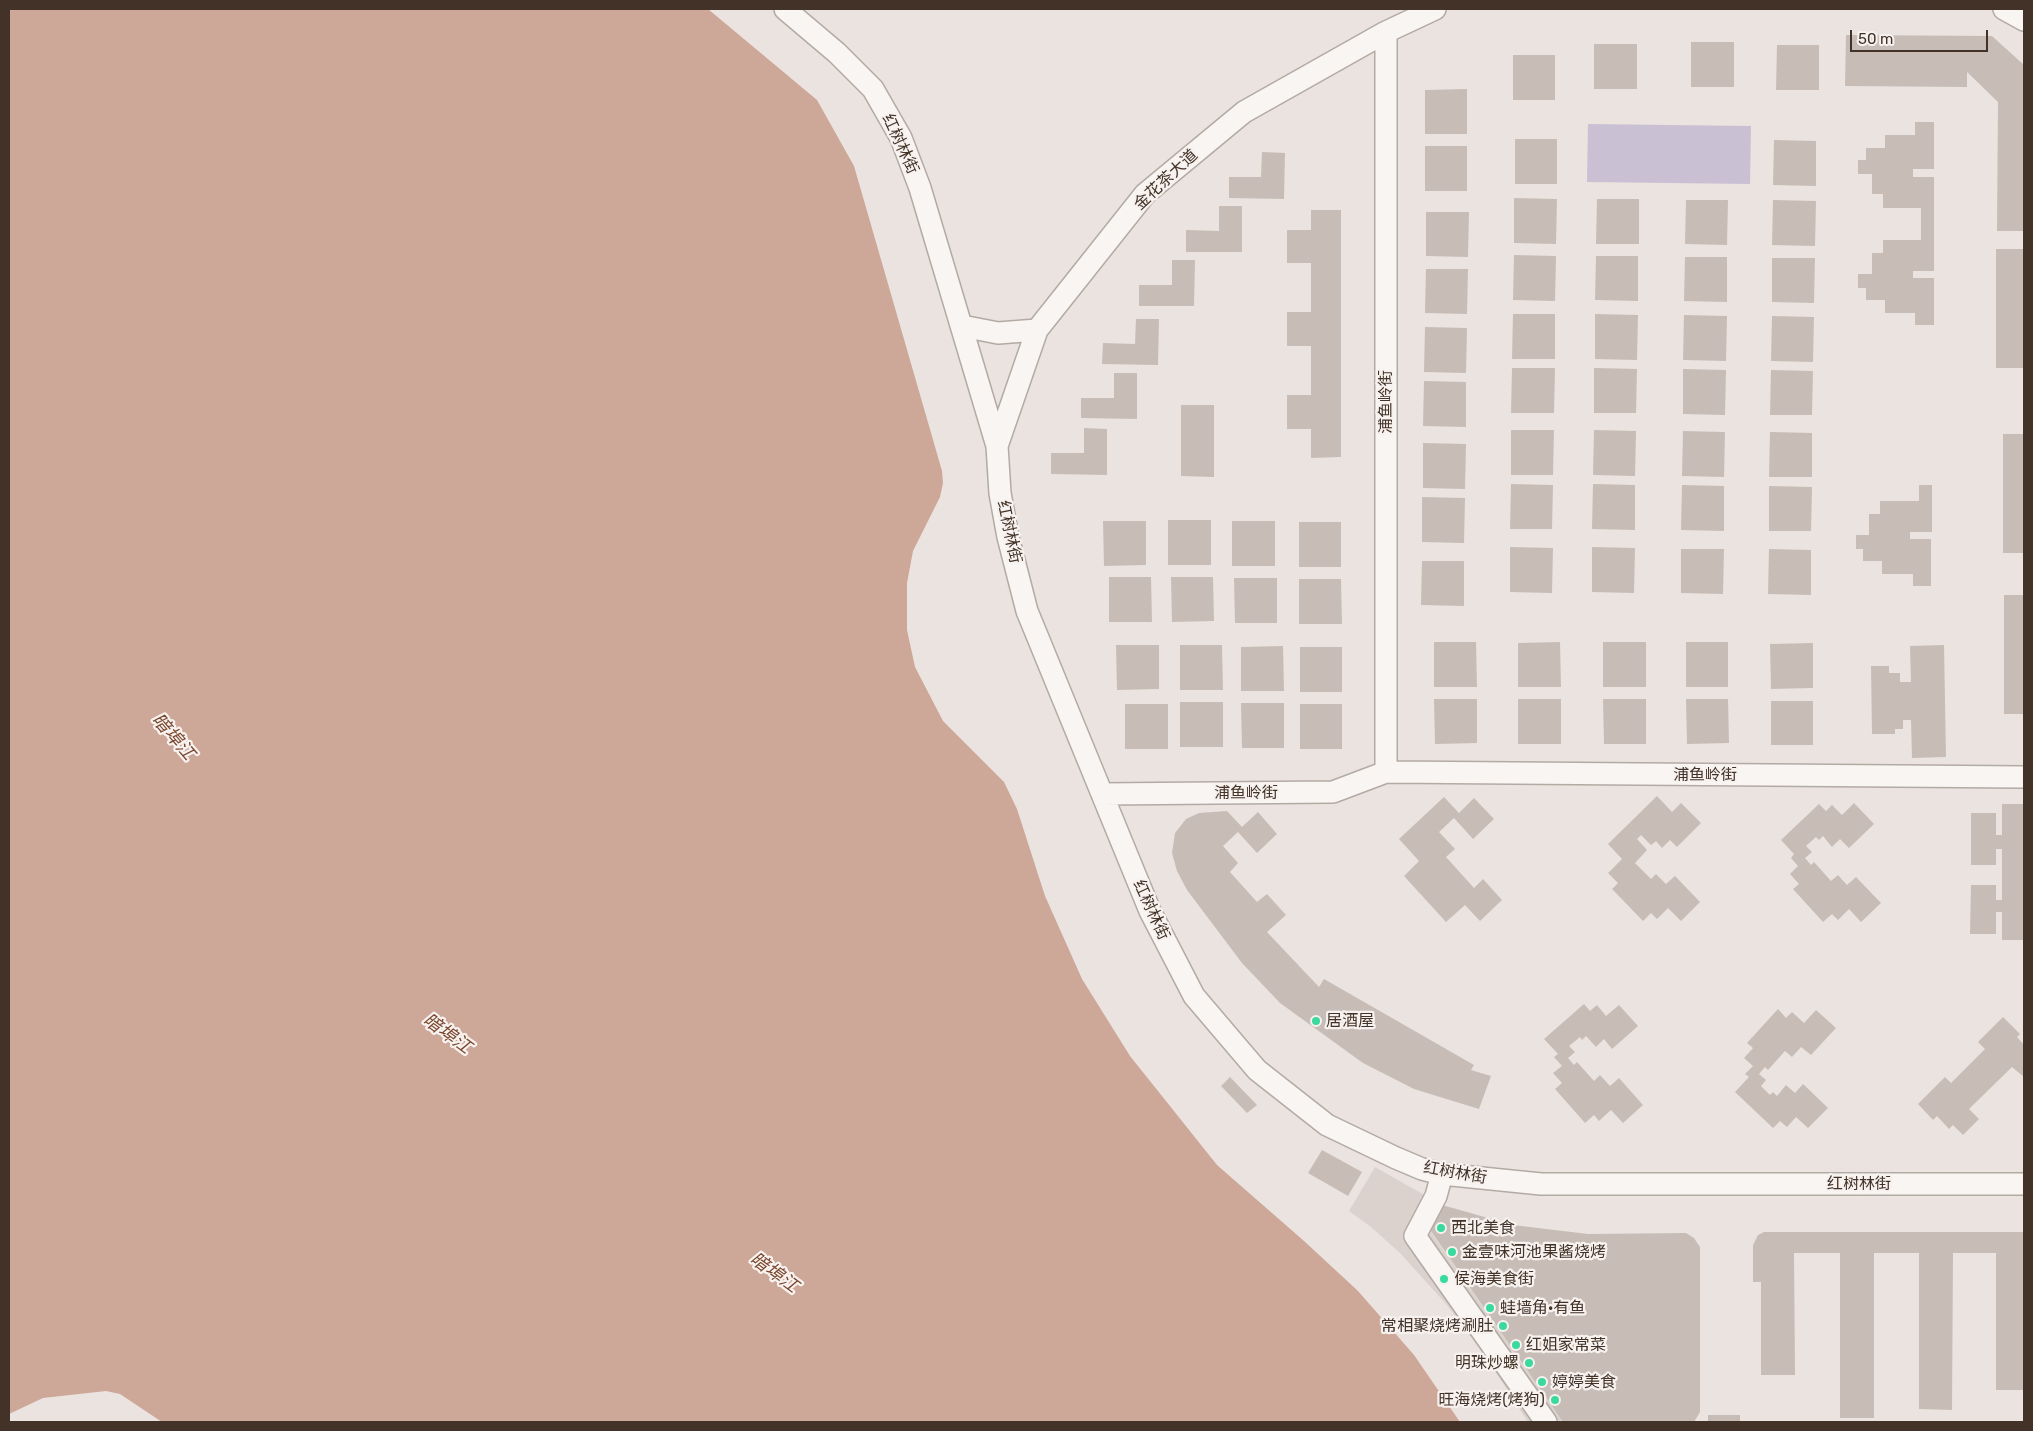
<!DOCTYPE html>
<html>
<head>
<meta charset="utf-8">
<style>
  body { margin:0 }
  #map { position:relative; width:2033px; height:1431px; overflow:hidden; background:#eae3df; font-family:Rubik,sans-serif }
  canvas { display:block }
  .frame { position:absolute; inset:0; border:10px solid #423227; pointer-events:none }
  .scale { position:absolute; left:1850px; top:30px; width:138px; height:22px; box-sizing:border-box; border:2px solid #423227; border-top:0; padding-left:6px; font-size:15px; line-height:18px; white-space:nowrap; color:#423227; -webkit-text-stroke:4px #f7f2ef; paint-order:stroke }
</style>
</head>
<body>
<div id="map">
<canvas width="2033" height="1431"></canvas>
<div class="frame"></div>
<div class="scale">50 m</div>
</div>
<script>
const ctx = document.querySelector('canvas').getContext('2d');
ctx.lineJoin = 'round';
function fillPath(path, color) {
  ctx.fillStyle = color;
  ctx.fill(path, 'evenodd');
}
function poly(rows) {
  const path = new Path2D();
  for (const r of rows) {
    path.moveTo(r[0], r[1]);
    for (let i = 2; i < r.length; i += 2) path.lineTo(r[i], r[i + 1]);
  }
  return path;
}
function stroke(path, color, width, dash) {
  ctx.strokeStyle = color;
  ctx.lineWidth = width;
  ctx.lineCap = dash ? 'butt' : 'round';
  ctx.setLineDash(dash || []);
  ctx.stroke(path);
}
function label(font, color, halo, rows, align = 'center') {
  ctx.font = font + ' Rubik,"Noto Sans SC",sans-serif';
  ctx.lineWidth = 4.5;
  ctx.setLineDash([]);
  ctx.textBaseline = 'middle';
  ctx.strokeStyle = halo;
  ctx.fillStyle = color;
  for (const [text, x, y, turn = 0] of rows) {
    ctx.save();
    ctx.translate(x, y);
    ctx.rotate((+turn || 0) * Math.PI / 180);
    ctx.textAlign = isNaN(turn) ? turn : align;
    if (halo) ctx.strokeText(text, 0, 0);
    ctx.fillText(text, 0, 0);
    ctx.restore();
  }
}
fillPath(poly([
  [1375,1167,1442,1205,1431,1232,1563,1422,1528,1422,1485,1356,1447,1305,1400,1253,1371,1227,1349,1211]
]), '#dcd2cd');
fillPath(poly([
  [1588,124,1751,126,1750,184,1587,182]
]), '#cac0d4');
fillPath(poly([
  [9,9,708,9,817,100,854,166,942,471,943,483,940,497,913,551,907,583,907,630,915,667,943,721,1004,782,1017,809,1045,896,1082,979,1130,1056,1217,1165,1304,1241,1358,1291,1414,1355,1460,1422,162,1422,120,1394,106,1391,43,1398,9,1414]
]), '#cda797');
fillPath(poly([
  [1846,35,1992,36,2024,65,2024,231,1997,231,1998,102,1967,72,1967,87,1845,86],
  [1691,42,1734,42,1734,87,1691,87],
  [1594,44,1637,44,1637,89,1594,89],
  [1777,45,1819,45,1819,90,1776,90],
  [1513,55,1555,55,1555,100,1513,100],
  [1467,89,1467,134,1425,134,1425,90],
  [1915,122,1934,122,1934,169,1913,169,1913,177,1934,177,1934,271,1913,271,1913,278,1934,278,1934,325,1915,325,1915,313,1885,313,1885,300,1866,300,1866,288,1858,288,1858,274,1872,274,1872,253,1883,253,1883,240,1921,240,1921,208,1883,208,1883,194,1872,194,1872,174,1858,174,1858,160,1866,160,1866,148,1885,148,1885,135,1915,135],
  [1515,139,1557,139,1557,184,1515,184],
  [1774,140,1816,141,1816,186,1773,185],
  [1425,146,1467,146,1467,191,1425,191],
  [1262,152,1285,153,1284,199,1229,198,1229,177,1261,177],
  [1514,198,1557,199,1556,244,1514,243],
  [1597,199,1639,199,1639,244,1596,244],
  [1686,200,1728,200,1727,245,1685,244],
  [1773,200,1816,201,1815,246,1772,245],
  [1219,206,1242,206,1242,252,1186,252,1186,230,1219,231],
  [1311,210,1341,210,1341,457,1311,458,1311,429,1287,429,1287,395,1311,395,1311,346,1287,346,1287,312,1311,312,1311,263,1287,263,1287,230,1311,230],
  [1426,212,1469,212,1468,257,1426,256],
  [1996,249,2024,249,2024,368,1996,368],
  [1514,255,1556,256,1555,301,1513,300],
  [1596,256,1638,256,1638,301,1595,300],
  [1685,257,1727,257,1727,302,1684,301],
  [1772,258,1815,258,1814,303,1772,302],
  [1172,260,1195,260,1194,306,1139,306,1139,285,1172,285],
  [1426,269,1468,269,1467,314,1425,313],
  [1513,314,1555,314,1555,359,1512,359],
  [1595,314,1638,315,1637,360,1595,359],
  [1684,315,1727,316,1726,361,1683,360],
  [1772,316,1814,317,1813,362,1771,361],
  [1136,319,1159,319,1158,365,1102,364,1103,343,1135,344],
  [1425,327,1467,328,1466,373,1424,372],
  [1512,368,1555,368,1554,413,1511,413],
  [1594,368,1637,369,1636,413,1594,413],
  [1683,369,1726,370,1725,415,1683,414],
  [1771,370,1813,371,1812,415,1770,415],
  [1114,373,1137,373,1137,419,1081,418,1081,398,1114,398],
  [1424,381,1466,382,1466,427,1423,426],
  [1181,405,1214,405,1214,477,1181,476],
  [1084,428,1107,429,1107,475,1051,474,1051,453,1084,453],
  [1511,430,1554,430,1553,475,1511,475],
  [1594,430,1636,431,1635,476,1593,475],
  [1683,431,1725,432,1724,477,1682,476],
  [1770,432,1812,433,1812,477,1769,477],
  [2003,434,2024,434,2024,553,2003,553],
  [1423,443,1466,444,1465,489,1423,488],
  [1511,484,1553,485,1552,529,1510,529],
  [1593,484,1635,485,1635,530,1592,529],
  [1682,485,1724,486,1724,531,1681,530],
  [1919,485,1932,485,1932,532,1910,532,1910,539,1931,539,1931,586,1913,586,1913,574,1882,574,1882,561,1863,561,1863,549,1856,549,1856,535,1869,535,1869,514,1880,514,1880,501,1919,501],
  [1769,486,1812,487,1811,531,1769,531],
  [1422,497,1465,498,1464,543,1422,542],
  [1168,520,1211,520,1211,565,1168,565],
  [1103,521,1146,521,1146,565,1104,566],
  [1232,521,1275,521,1275,566,1232,566],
  [1299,522,1341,522,1341,567,1299,567],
  [1510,547,1553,548,1552,593,1510,592],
  [1592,547,1635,548,1634,593,1592,592],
  [1681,549,1724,549,1723,594,1681,593],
  [1769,549,1811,550,1811,595,1768,594],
  [1422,561,1464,561,1464,606,1421,605],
  [1109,577,1151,577,1152,622,1109,622],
  [1171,577,1213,577,1214,621,1172,622],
  [1234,578,1277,578,1277,623,1235,623],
  [1299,579,1341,579,1342,624,1299,624],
  [2004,595,2024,595,2024,714,2004,714],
  [1434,642,1476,642,1477,687,1434,687],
  [1560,642,1561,687,1518,687,1518,643],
  [1603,642,1646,642,1646,687,1603,687],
  [1686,642,1728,642,1728,687,1686,687],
  [1813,643,1813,688,1771,689,1770,644],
  [1116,645,1159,645,1159,689,1117,690],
  [1180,645,1222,645,1223,690,1180,690],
  [1944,645,1946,757,1912,758,1911,720,1903,720,1903,729,1895,729,1895,734,1872,734,1871,666,1889,666,1889,673,1900,673,1900,682,1911,682,1910,646],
  [1283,646,1284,691,1241,691,1241,647],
  [1300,647,1342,647,1342,692,1300,692],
  [1434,699,1477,699,1477,743,1435,744],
  [1518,699,1561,699,1561,744,1518,744],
  [1603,699,1646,699,1646,744,1604,744],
  [1686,699,1728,699,1729,743,1687,744],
  [1771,701,1813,701,1813,745,1771,745],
  [1180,702,1223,702,1223,747,1180,747],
  [1241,703,1284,703,1284,748,1242,748],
  [1125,704,1168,704,1168,749,1125,749],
  [1300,704,1342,704,1342,749,1300,749],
  [1657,796,1672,812,1681,803,1701,823,1677,847,1670,840,1662,848,1656,841,1651,845,1641,835,1637,839,1647,850,1635,863,1651,879,1656,874,1666,884,1675,876,1700,902,1681,921,1668,908,1657,919,1651,913,1643,921,1612,889,1618,883,1608,873,1622,859,1608,844],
  [1444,797,1459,813,1474,798,1494,819,1473,839,1454,818,1439,832,1455,849,1446,857,1474,888,1483,879,1502,900,1480,921,1465,905,1446,922,1404,876,1419,861,1399,839],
  [1854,803,1874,824,1849,848,1840,839,1832,847,1823,836,1819,840,1816,837,1806,846,1812,852,1805,858,1811,865,1814,862,1831,881,1838,875,1847,885,1856,877,1881,903,1861,922,1849,909,1838,920,1832,914,1823,922,1793,889,1799,884,1790,874,1798,866,1791,858,1794,854,1781,840,1819,804,1826,811,1832,805,1842,815],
  [2002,804,2024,804,2024,940,2002,940,2002,912,1996,912,1996,934,1970,934,1971,885,1996,885,1996,900,2002,900,2002,849,1996,849,1996,865,1971,865,1971,813,1996,813,1996,835,2002,835],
  [1227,811,1242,827,1258,812,1277,834,1257,853,1238,832,1223,846,1238,863,1230,872,1257,902,1267,894,1286,915,1267,932,1319,987,1324,979,1474,1065,1471,1070,1491,1076,1479,1109,1414,1089,1363,1063,1280,1003,1242,963,1187,890,1177,871,1172,853,1175,833,1186,819,1199,813],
  [1584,1004,1590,1011,1597,1005,1606,1016,1619,1005,1638,1026,1612,1049,1604,1039,1596,1047,1586,1036,1582,1040,1580,1037,1569,1046,1575,1052,1568,1058,1574,1065,1577,1062,1594,1081,1600,1075,1610,1086,1619,1078,1643,1105,1623,1123,1611,1110,1599,1121,1594,1115,1585,1123,1555,1089,1562,1083,1553,1073,1562,1066,1554,1057,1558,1054,1544,1039],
  [1778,1009,1786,1018,1792,1012,1804,1023,1816,1010,1836,1028,1811,1055,1801,1047,1792,1057,1785,1051,1768,1070,1765,1067,1759,1074,1766,1080,1761,1086,1770,1095,1773,1092,1777,1096,1786,1085,1795,1093,1803,1084,1828,1108,1808,1128,1796,1117,1787,1127,1780,1121,1773,1128,1735,1092,1749,1077,1745,1074,1753,1066,1744,1058,1753,1048,1747,1043],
  [2003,1017,2020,1034,2017,1037,2024,1045,2024,1077,2012,1067,1969,1109,1979,1119,1963,1135,1953,1125,1949,1129,1937,1116,1933,1120,1918,1104,1945,1077,1951,1083,1985,1049,1978,1042],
  [1230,1077,1257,1105,1247,1113,1221,1086],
  [1322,1150,1362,1172,1348,1196,1308,1173],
  [1442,1205,1513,1225,1588,1234,1686,1233,1694,1238,1700,1247,1700,1412,1694,1422,1563,1422,1431,1231],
  [1764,1232,2024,1232,2024,1390,1996,1390,1996,1253,1953,1253,1952,1410,1919,1409,1919,1253,1874,1253,1874,1418,1840,1418,1840,1253,1794,1253,1795,1375,1761,1375,1761,1282,1753,1282,1753,1245,1758,1235],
  [1708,1415,1740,1415,1740,1422,1708,1422]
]), '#c7bdb6');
const minor = poly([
  [785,9,837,53,873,89,901,138,920,188,997,446,1000,493,1008,537,1027,611,1150,911,1194,996,1257,1070,1327,1125,1396,1158,1422,1169,1442,1174,1541,1184,2024,1184],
  [2004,9,2024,20],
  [1386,32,1386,772],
  [962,326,998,333,1037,330],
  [997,446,1037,330,1145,194,1244,112,1386,32,1435,9],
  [1102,794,1333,792,1386,772,2024,777],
  [1442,1174,1436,1196,1415,1236,1546,1422]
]);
stroke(minor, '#b4aaa4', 24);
stroke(minor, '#f8f5f2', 21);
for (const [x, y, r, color] of [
  [1316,1021,5,"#3ad99d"],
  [1441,1228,5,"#3ad99d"],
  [1452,1252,5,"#3ad99d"],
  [1444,1279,5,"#3ad99d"],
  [1490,1308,5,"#3ad99d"],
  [1503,1326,5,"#3ad99d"],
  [1516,1345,5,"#3ad99d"],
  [1529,1363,5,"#3ad99d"],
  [1542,1382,5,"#3ad99d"],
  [1555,1400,5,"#3ad99d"]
]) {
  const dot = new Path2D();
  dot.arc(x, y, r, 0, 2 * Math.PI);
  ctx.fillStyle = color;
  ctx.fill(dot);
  stroke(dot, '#f7f2ef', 2);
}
label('16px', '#423227', '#f7f2ef', [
  ["红树林街",900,144,65],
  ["金花茶大道",1166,180,-43],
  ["浦鱼岭街",1386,402,-90],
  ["红树林街",1009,532,78],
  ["浦鱼岭街",1705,775],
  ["浦鱼岭街",1246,793],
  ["红树林街",1151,910,65],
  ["红树林街",1455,1173,10],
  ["红树林街",1859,1184]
]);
label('16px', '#423227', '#f7f2ef', [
  ["居酒屋",1326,1021],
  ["西北美食",1451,1228],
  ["金壹味河池果酱烧烤",1462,1252],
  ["侯海美食街",1454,1279],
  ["蛙墙角·有鱼",1500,1308],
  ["常相聚烧烤涮肚",1493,1326,"right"],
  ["红姐家常菜",1526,1345],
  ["明珠炒螺",1519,1363,"right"],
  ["婷婷美食",1552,1382],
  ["旺海烧烤(烤狗)",1545,1400,"right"]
], 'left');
label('italic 18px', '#7a462d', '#f7f2ef', [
  ["暗埠江",173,737,49],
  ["暗埠江",447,1034,36],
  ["暗埠江",774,1273,36]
]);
</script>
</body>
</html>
